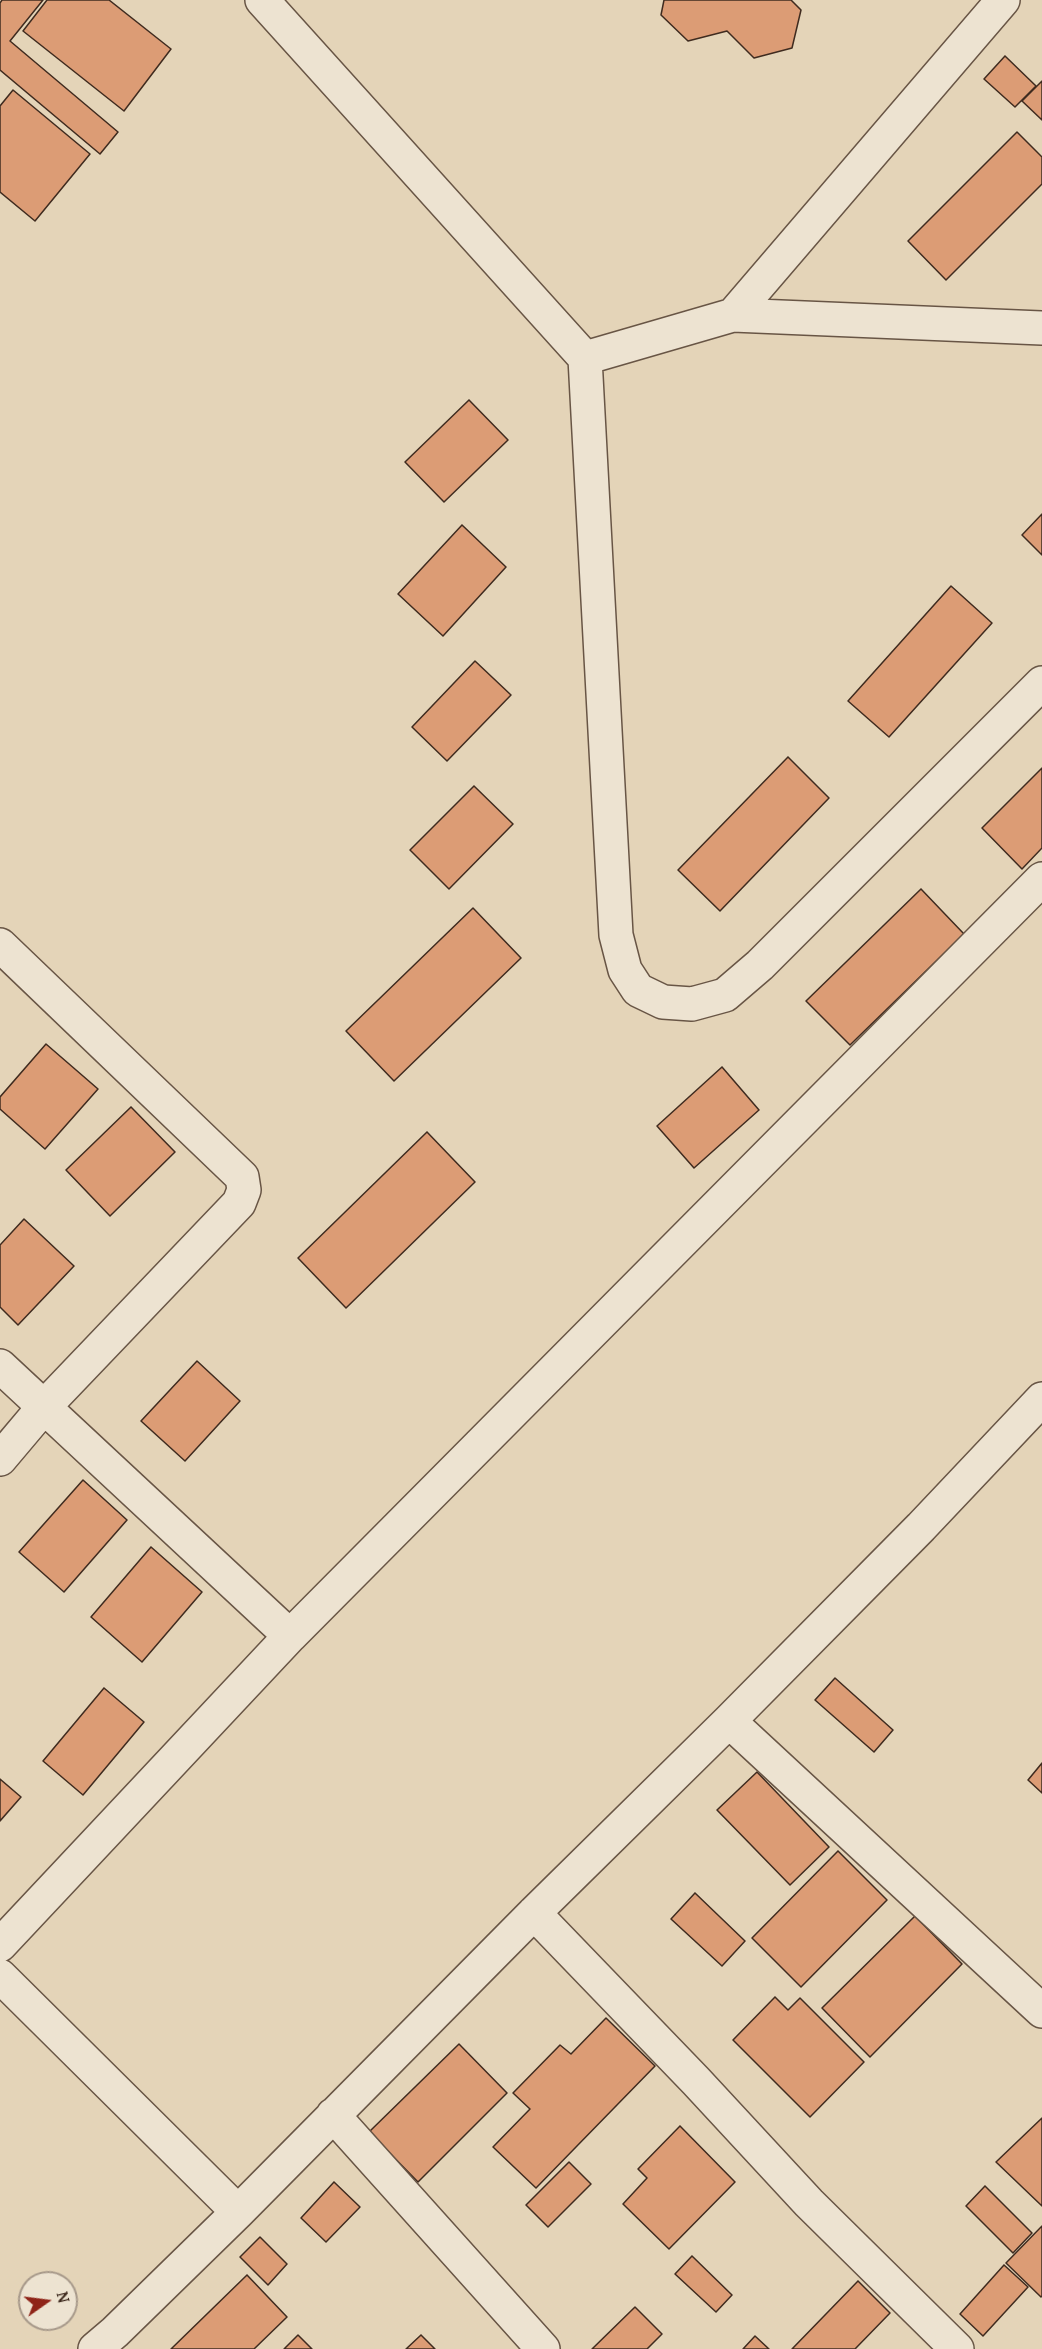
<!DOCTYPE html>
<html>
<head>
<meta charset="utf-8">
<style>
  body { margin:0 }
  #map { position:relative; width:1042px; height:2349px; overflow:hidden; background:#e4d4b8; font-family:"Gentium Book Plus",serif }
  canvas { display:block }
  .north { position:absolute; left:18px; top:2271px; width:60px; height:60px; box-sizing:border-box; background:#ede3d1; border:2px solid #a7998a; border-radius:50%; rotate:76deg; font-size:16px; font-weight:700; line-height:24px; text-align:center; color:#3f2b1f }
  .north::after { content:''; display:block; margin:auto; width:21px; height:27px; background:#8f2418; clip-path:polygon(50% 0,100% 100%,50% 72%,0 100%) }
</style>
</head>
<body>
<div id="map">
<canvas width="1042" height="2349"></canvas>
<div class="north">N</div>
</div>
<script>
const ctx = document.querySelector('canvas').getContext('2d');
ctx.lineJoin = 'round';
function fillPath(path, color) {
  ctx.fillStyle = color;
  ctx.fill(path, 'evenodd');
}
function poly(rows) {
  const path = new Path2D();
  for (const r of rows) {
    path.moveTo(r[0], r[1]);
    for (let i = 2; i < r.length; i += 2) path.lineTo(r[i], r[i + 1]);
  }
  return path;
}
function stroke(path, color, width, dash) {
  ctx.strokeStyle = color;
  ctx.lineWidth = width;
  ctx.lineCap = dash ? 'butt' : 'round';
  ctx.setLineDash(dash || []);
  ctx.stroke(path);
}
const building = poly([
  [2,0,43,0,10,41,118,132,100,154,0,70,0,3,2,0],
  [47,0,109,0,171,49,124,111,23,31,47,0],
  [664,0,791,0,801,10,792,48,754,58,727,31,688,41,661,15,664,0],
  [1005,56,1036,86,1015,107,984,79,1005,56],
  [1042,81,1042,120,1022,101,1042,81],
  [13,90,90,154,35,221,0,192,0,106,13,90],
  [1017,132,1042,157,1042,184,946,280,908,241,1017,132],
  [469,400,508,440,444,502,405,462,469,400],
  [1042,514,1042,555,1022,535,1042,514],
  [462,525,506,567,443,636,398,594,462,525],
  [951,586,992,623,889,737,848,701,951,586],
  [475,661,511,695,447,761,412,727,475,661],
  [788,757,829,798,720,911,678,870,788,757],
  [1042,768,1042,848,1022,869,982,828,1042,768],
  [474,786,513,824,449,889,410,850,474,786],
  [921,889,964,934,850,1045,806,1001,921,889],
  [473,908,521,958,394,1081,346,1031,473,908],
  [46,1044,98,1089,45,1149,0,1109,0,1097,46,1044],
  [722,1067,759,1110,694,1168,657,1126,722,1067],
  [131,1107,175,1152,110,1216,66,1170,131,1107],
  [427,1132,475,1182,346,1308,298,1258,427,1132],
  [24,1219,74,1266,18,1325,0,1307,0,1245,24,1219],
  [197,1361,240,1401,185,1461,141,1421,197,1361],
  [83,1480,127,1520,64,1592,19,1552,83,1480],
  [151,1547,202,1592,142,1662,91,1617,151,1547],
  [835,1678,893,1730,874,1752,815,1700,835,1678],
  [104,1688,144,1722,83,1795,43,1761,104,1688],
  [1042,1763,1042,1793,1028,1780,1042,1763],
  [757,1772,829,1847,790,1885,717,1810,757,1772],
  [0,1779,21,1797,0,1821,0,1779],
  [838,1851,887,1900,801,1987,752,1938,838,1851],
  [695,1893,745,1941,722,1966,671,1919,695,1893],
  [915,1916,962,1964,870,2057,822,2008,915,1916],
  [775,1997,788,2010,800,1998,864,2062,810,2117,733,2040,775,1997],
  [606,2018,655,2066,536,2188,493,2147,530,2109,513,2093,560,2045,571,2054,606,2018],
  [459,2044,507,2093,418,2182,369,2132,459,2044],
  [1042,2118,1042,2206,996,2162,1042,2118],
  [680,2126,735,2182,669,2249,623,2204,647,2178,638,2169,680,2126],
  [569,2162,591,2184,548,2227,526,2205,569,2162],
  [334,2182,360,2207,326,2242,301,2218,334,2182],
  [985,2186,1032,2233,1013,2253,966,2206,985,2186],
  [1042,2226,1042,2296,1041,2297,1006,2263,1042,2226],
  [260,2237,287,2264,268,2285,240,2257,260,2237],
  [692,2256,732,2295,716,2312,675,2274,692,2256],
  [1004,2265,1028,2287,983,2336,960,2314,1004,2265],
  [247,2275,287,2317,254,2349,171,2349,247,2275],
  [858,2281,890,2313,855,2349,792,2349,858,2281],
  [635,2307,662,2334,647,2349,592,2349,635,2307],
  [298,2335,312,2349,284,2349,298,2335],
  [421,2335,435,2349,406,2349,421,2335],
  [755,2336,769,2349,743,2349,755,2336]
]);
fillPath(building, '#dc9c75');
stroke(building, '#3f2b1f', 1.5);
const street = poly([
  [262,0,585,358,616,935,625,970,638,990,663,1002,692,1004,725,995,760,965,1042,683],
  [733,315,1003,0],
  [585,358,733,315,1042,328],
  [0,945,242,1177,244,1190,239,1203,43,1408,0,1459],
  [0,1366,290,1636],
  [729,1721,1042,2011],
  [534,1913,696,2081,809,2203,957,2349],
  [0,1945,290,1636,1042,879],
  [0,1976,238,2212],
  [333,2115,543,2349],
  [95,2349,115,2332,238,2212,534,1913,729,1721,921,1527,1042,1399]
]);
stroke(street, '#685545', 36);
stroke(street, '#ede3d1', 33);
</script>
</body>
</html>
